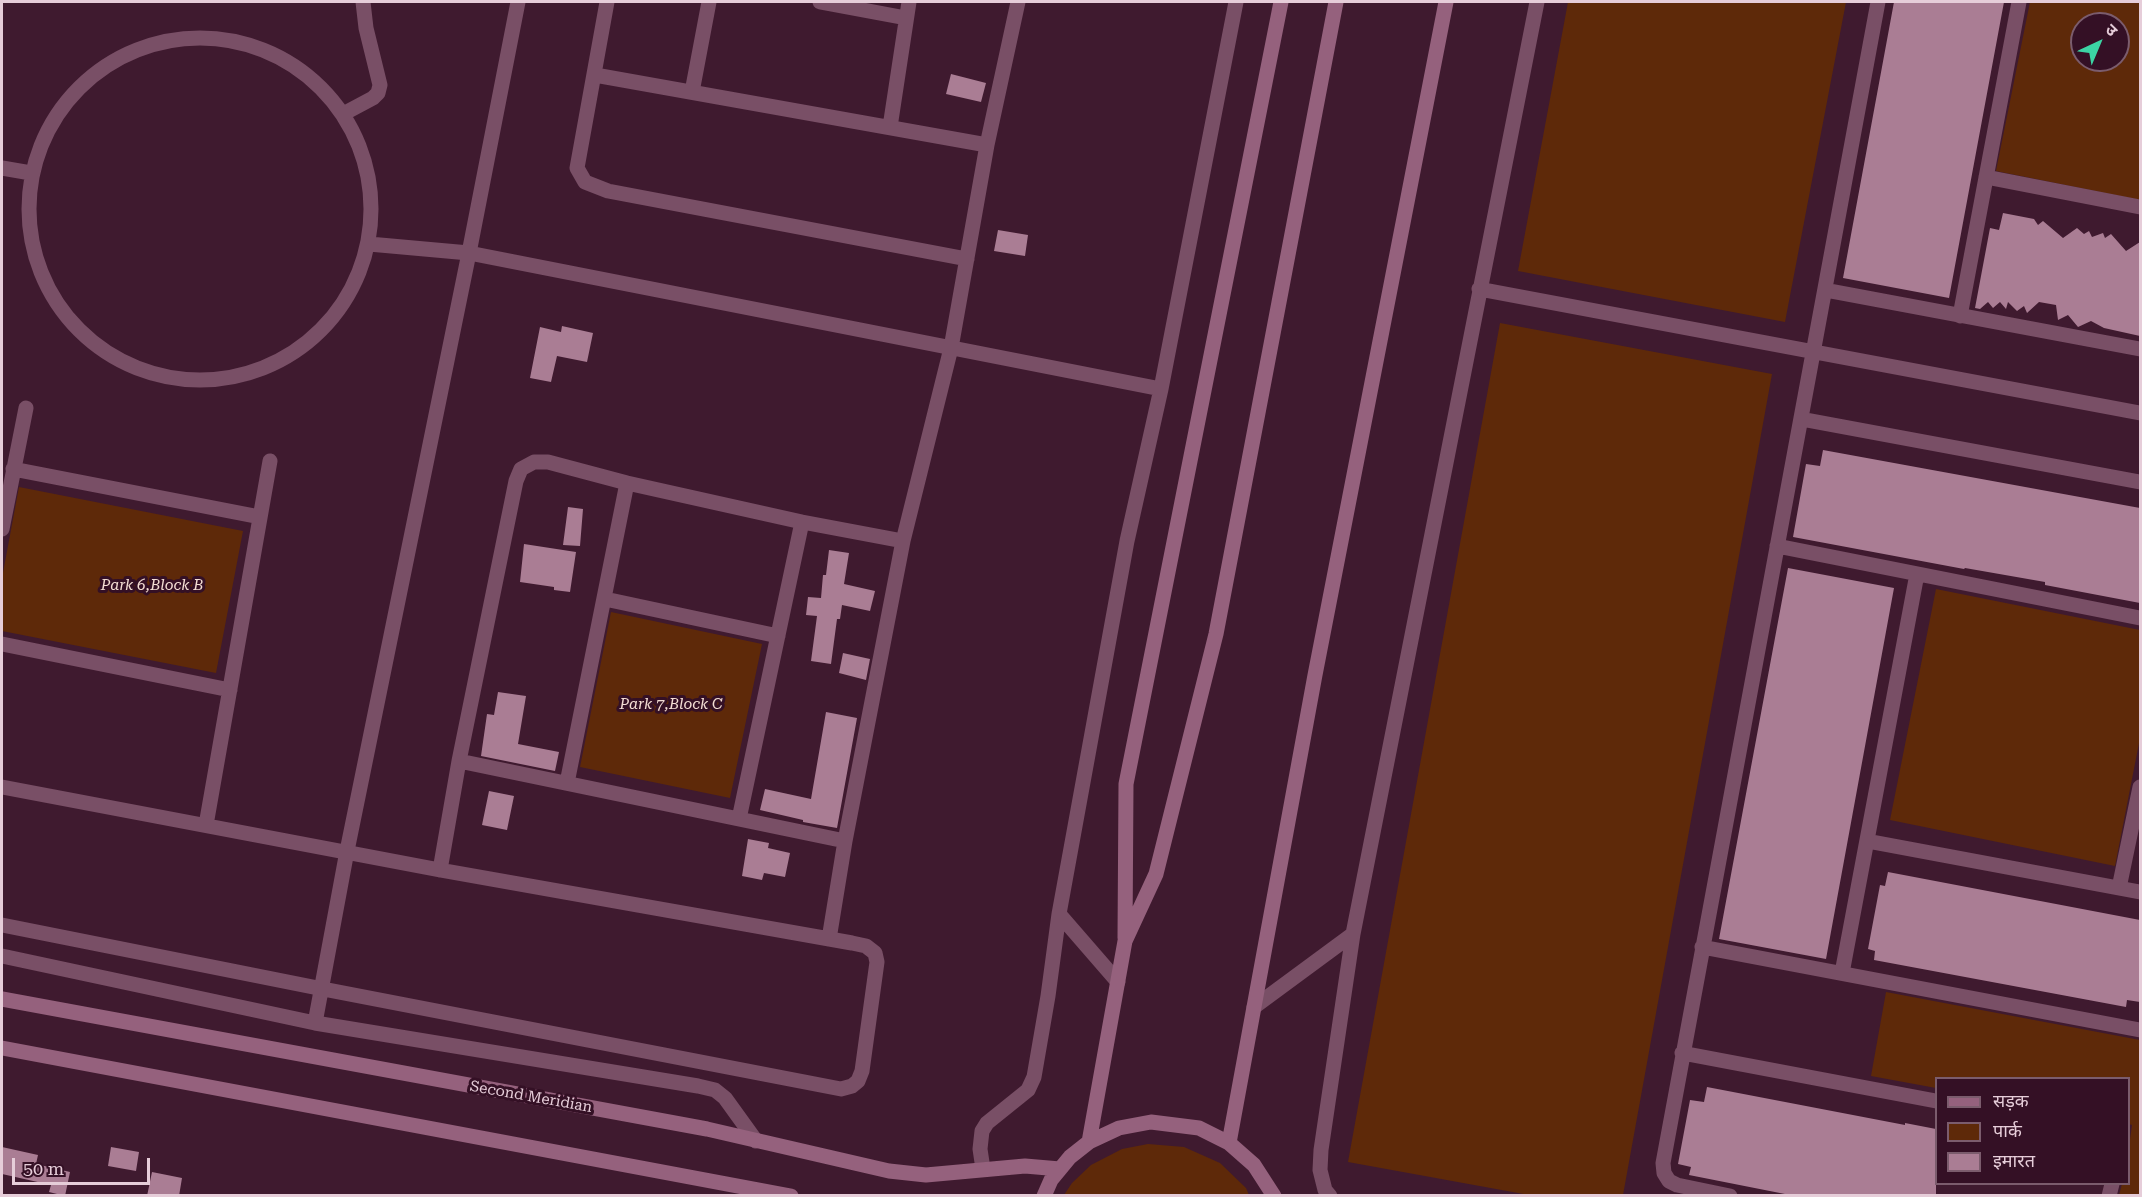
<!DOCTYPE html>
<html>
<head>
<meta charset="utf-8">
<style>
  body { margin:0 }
  #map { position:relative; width:2142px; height:1197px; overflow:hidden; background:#3f1a2f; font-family:"Roboto Serif","Noto Sans Devanagari",serif }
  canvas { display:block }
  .frame { position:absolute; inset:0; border:3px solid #e6cdd9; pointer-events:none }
  .legend { position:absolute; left:1935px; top:1077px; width:195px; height:108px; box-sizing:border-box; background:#341025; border:2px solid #7b5c6d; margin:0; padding:8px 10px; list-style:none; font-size:18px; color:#e6cdd9 }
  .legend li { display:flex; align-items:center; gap:12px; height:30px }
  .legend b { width:30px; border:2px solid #7b5c6d }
  .north { position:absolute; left:2070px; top:12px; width:60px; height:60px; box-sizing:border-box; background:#341025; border:2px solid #7b5c6d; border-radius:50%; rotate:44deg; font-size:16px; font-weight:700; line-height:24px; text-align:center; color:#e6cdd9 }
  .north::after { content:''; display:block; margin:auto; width:21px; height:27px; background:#3cd4a4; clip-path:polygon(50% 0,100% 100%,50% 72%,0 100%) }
  .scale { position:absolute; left:12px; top:1158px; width:138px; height:27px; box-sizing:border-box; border:3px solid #e6cdd9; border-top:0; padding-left:8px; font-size:18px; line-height:21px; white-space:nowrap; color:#e6cdd9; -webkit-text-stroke:4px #341025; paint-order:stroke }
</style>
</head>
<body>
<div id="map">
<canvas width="2142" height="1197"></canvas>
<div class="frame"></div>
<ul class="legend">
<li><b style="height:8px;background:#95617d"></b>सड़क</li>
<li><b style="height:16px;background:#5e2909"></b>पार्क</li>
<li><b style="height:16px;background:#aa7d94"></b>इमारत</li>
</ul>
<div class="north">उ</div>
<div class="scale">50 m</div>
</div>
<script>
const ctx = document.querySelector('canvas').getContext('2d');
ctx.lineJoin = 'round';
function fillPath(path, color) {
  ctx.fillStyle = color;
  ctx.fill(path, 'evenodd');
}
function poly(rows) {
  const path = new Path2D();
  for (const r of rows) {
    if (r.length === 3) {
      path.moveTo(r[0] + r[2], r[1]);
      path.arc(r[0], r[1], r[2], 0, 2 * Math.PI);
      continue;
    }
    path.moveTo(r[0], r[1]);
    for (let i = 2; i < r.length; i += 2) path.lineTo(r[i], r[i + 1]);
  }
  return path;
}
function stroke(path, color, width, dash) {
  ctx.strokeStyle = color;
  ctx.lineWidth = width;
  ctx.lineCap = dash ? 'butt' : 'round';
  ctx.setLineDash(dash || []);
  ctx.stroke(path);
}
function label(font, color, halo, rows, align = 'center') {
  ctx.font = font + ' "Roboto Serif",serif';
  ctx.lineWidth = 6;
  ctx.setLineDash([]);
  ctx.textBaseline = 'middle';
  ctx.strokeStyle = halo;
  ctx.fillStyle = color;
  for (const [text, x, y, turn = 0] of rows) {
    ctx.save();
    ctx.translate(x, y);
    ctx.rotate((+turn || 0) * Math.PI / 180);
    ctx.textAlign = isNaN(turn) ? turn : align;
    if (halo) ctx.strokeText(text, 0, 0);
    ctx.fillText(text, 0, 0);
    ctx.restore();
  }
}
fillPath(poly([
  [1568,2,1846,2,1785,322,1518,271],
  [2030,2,2140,2,2140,200,1996,171],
  [2082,24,2118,24,2118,60,2082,60],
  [1500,323,1772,374,1623,1195,1529,1195,1348,1162],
  [19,487,243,531,216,673,2,631,2,578],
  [1936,589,2140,630,2140,738,2115,866,1890,820],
  [611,612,762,644,730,798,580,767],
  [1886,992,2140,1040,2140,1195,2119,1195,2122,1184,2128,1184,2129,1146,2132,1125,2129,1124,2128,1078,1936,1078,1936,1088,1871,1076],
  [1148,1144,1184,1147,1220,1163,1246,1188,1249,1195,1064,1195,1072,1183,1091,1165,1122,1149]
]), '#5e2909');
fillPath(poly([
  [1894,2,2004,2,1949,298,1843,278],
  [951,74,986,83,981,102,946,94],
  [2003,213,2034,219,2038,225,2043,221,2063,238,2077,228,2084,234,2089,231,2092,237,2103,233,2105,238,2111,234,2126,251,2140,242,2140,336,2104,328,2091,321,2078,327,2068,315,2058,320,2056,305,2039,302,2027,313,2024,306,2017,311,2008,302,2006,309,2000,302,1993,308,1988,302,1980,309,1975,308,1990,228,1999,230],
  [998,230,1028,235,1025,256,994,251],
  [562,326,593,333,587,362,557,356,551,382,530,378,540,327,561,332],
  [1823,450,2140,508,2140,603,2045,585,2045,582,1965,568,1964,569,1793,537,1806,464,1820,466],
  [568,507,583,509,580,546,563,545],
  [524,544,576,552,570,592,554,590,554,587,520,582],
  [829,550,849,553,844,584,875,591,870,611,842,605,840,619,837,619,831,664,811,661,817,616,806,615,808,597,821,598,823,575,826,575],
  [1788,568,1894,588,1826,959,1719,939],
  [843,653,870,659,866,680,839,673],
  [498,692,526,696,518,744,559,752,555,771,481,756,487,714,494,715],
  [826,712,857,718,837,828,803,822,803,820,760,810,765,789,811,799],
  [489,791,514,796,507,830,482,825],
  [748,839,769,843,768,848,790,853,785,877,764,873,762,880,742,876],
  [1888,872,2140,920,2140,1002,2127,1000,2126,1007,1874,960,1875,951,1868,949,1880,885,1885,886],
  [1707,1087,1905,1125,1905,1123,1936,1129,1936,1196,1795,1196,1689,1175,1691,1167,1678,1164,1690,1100,1704,1102],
  [2,1147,38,1155,36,1164,70,1172,65,1196,49,1192,51,1185,2,1174],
  [111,1147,139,1152,136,1171,108,1166],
  [152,1172,182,1178,179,1196,147,1196]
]), '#aa7d94');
stroke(poly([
  [607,2,577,168,585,182,608,191,967,259],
  [820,2,906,18],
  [200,209,171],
  [595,75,987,145],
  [692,92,709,2],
  [343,114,373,98,378,93,380,85,366,28,363,2],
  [890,127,909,2],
  [2,168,31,173],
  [1986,177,2140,207],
  [369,244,469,253,1161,389],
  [1479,289,2140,413],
  [1825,290,2140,349],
  [1960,316,2019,2],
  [1801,419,2140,482],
  [13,469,260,517],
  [2,529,26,408],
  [1777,546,2140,618],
  [605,599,778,636],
  [2,644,230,690],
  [459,761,845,841],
  [567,783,627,483],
  [2,787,440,870,852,943,866,946,875,953,877,962,862,1071,858,1081,852,1086,841,1089,323,989,2,925],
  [739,819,802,522],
  [206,825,270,461],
  [1867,841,2140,892],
  [440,870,459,761,516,481,521,469,534,462,548,462,627,483,802,522,903,541],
  [2119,888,2140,787],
  [1059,914,1118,982],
  [829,939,845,841,903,541,951,348,987,145,1018,2],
  [1702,947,2140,1030],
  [2,956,315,1023,698,1086,715,1090,725,1098,756,1141],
  [1842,973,1917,574],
  [1254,1007,1353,934],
  [315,1023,347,851,469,253,518,2],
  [1682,1053,1936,1101],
  [983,1169,980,1149,982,1131,987,1123,1028,1090,1034,1077,1048,996,1059,914,1127,541,1161,389,1236,2],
  [1330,1196,1325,1190,1320,1170,1321,1150,1353,934,1537,2],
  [1730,1196,1677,1185,1669,1181,1664,1173,1663,1163,1878,2],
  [2109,1196,2112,1184]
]), '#794f66', 15);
stroke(poly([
  [1125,938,1126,784,1281,2],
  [2,999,707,1129,889,1171,926,1175,1025,1166,1060,1169],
  [2,1048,791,1196],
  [1089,1142,1125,941,1156,874,1216,634,1336,2],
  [1229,1143,1315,675,1446,2],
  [1044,1196,1051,1180,1070,1157,1089,1142,1119,1128,1151,1122,1199,1128,1229,1143,1254,1165,1274,1196]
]), '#95617d', 15);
label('italic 15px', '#f4ded4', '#341025', [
  ["Park 6,Block B",152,586],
  ["Park 7,Block C",671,705]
]);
label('15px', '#e6cdd9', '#341025', [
  ["Second Meridian",531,1097,10]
]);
</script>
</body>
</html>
